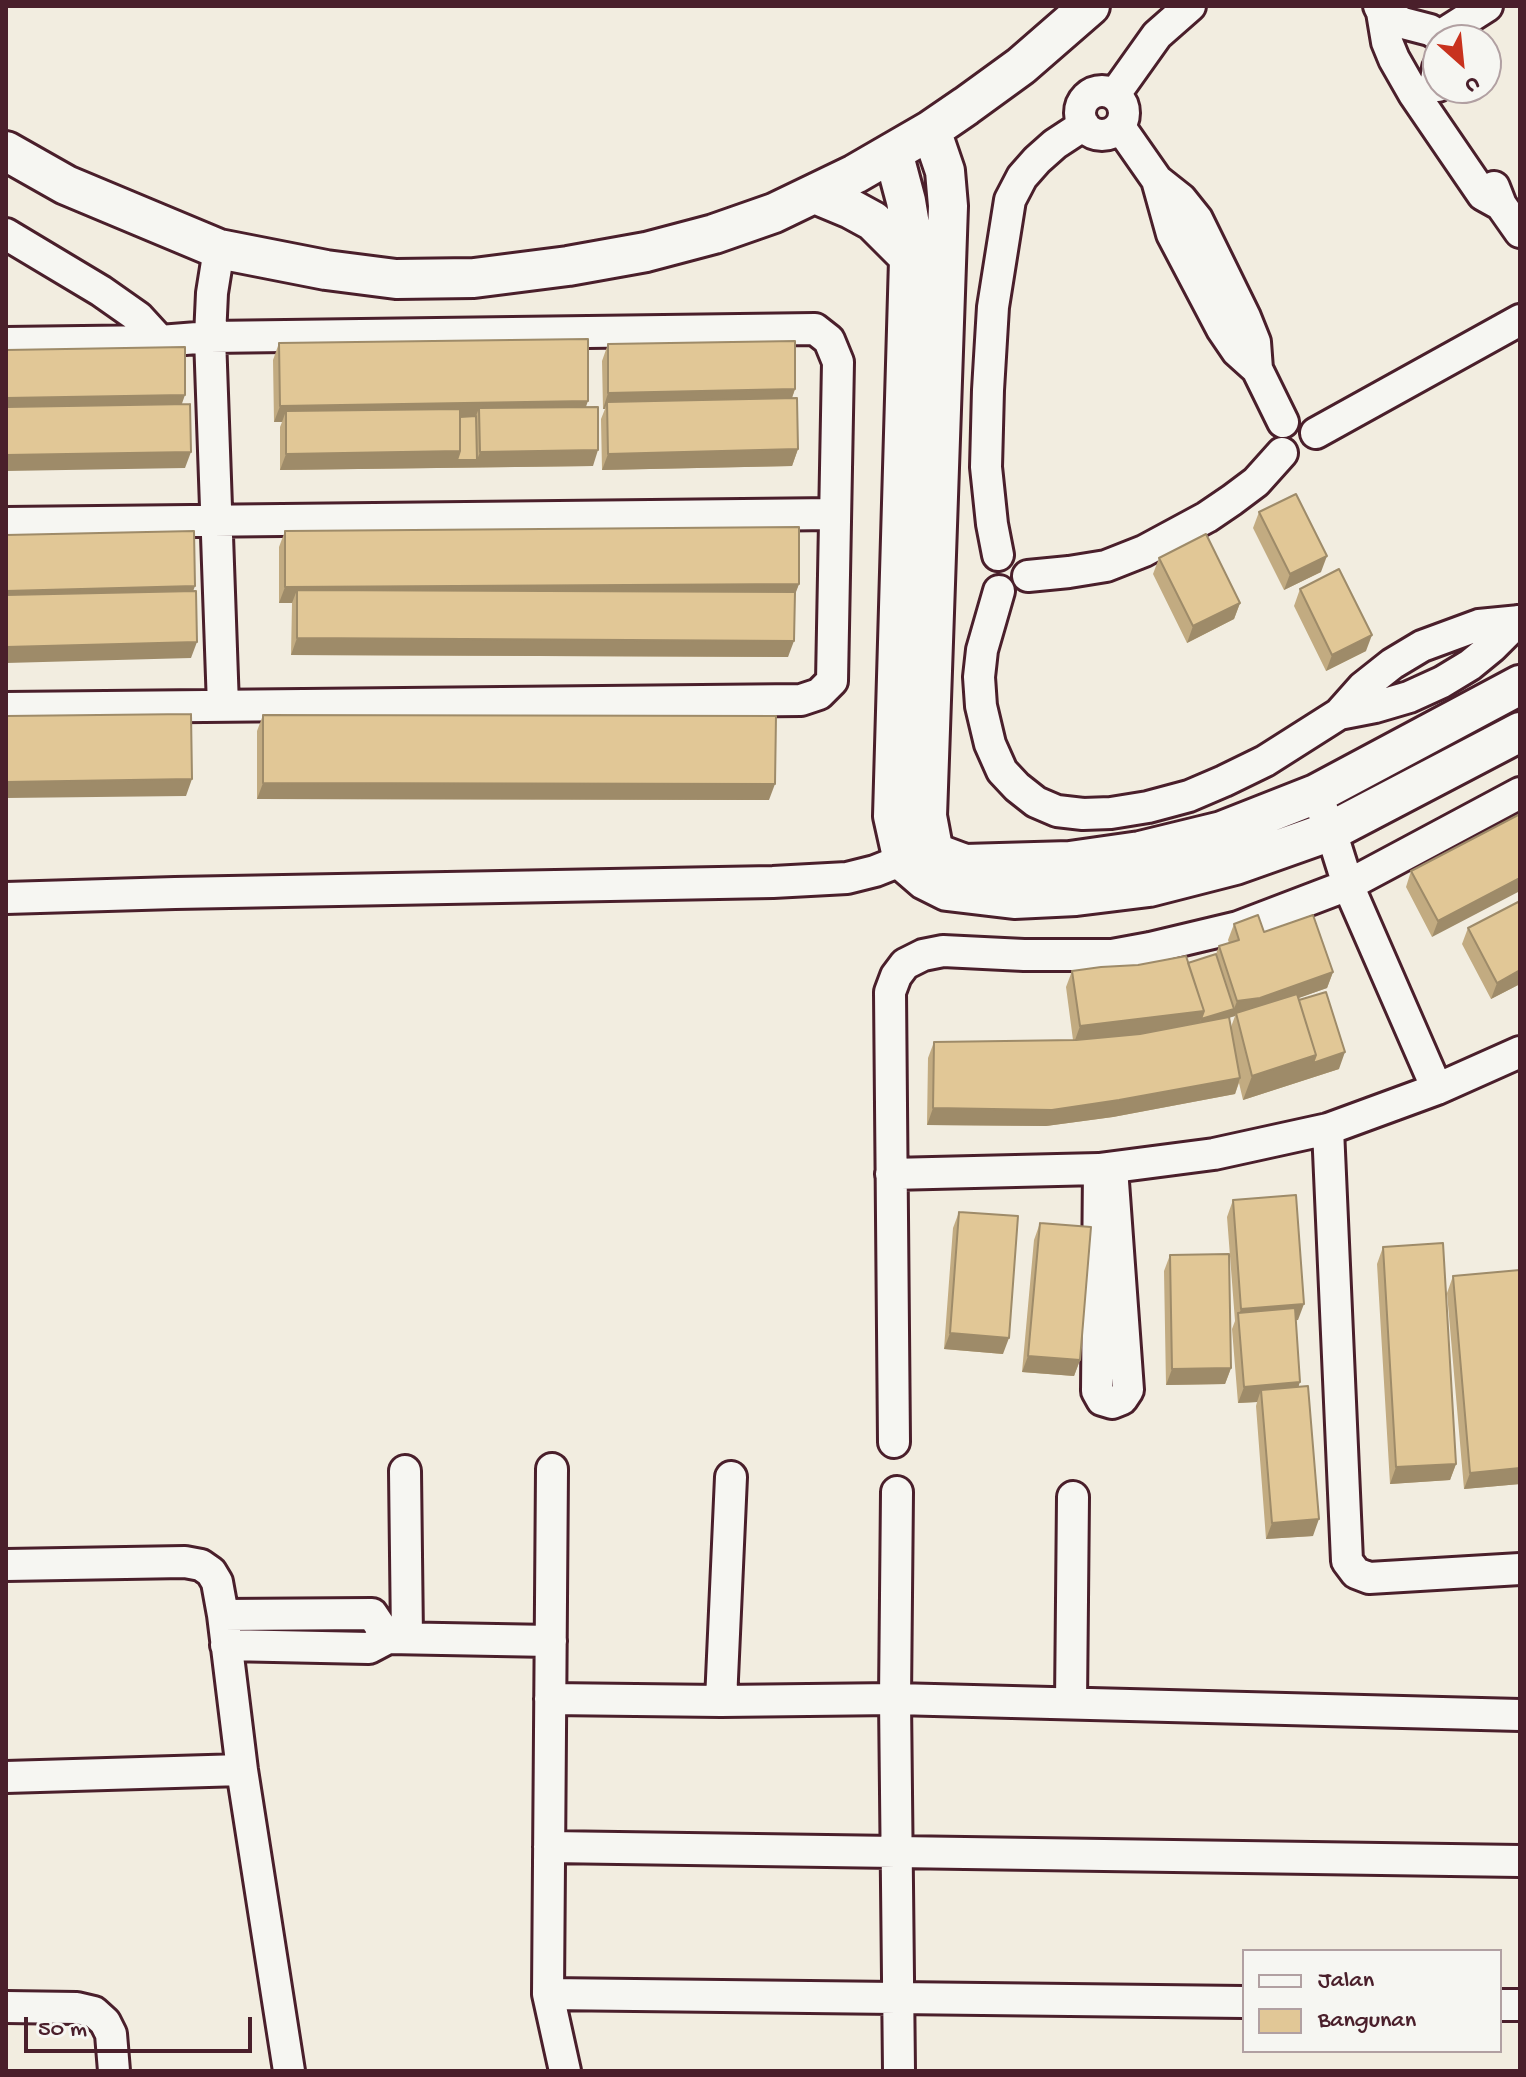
<!DOCTYPE html>
<html>
<head>
<meta charset="utf-8">
<style>
  body { margin:0 }
  #map { position:relative; width:1526px; height:2077px; overflow:hidden; background:#f2ede0; font-family:"Gochi Hand",sans-serif }
  canvas { display:block }
  .frame { position:absolute; inset:0; border:8px solid #4a1f2b; pointer-events:none }
  .legend { position:absolute; left:1242px; top:1949px; width:260px; height:104px; box-sizing:border-box; background:#f6f6f2; border:2px solid #b1a0a2; margin:0; padding:10px 14px; list-style:none; font-size:24px; color:#4a1f2b }
  .legend li { display:flex; align-items:center; gap:16px; height:40px }
  .legend b { width:40px; border:2px solid #b1a0a2 }
  .north { position:absolute; left:1422px; top:24px; width:80px; height:80px; box-sizing:border-box; background:#f6f6f2; border:2px solid #b1a0a2; border-radius:50%; rotate:153deg; font-size:22px; font-weight:700; line-height:32px; text-align:center; color:#4a1f2b }
  .north::after { content:''; display:block; margin:auto; width:28px; height:36px; background:#c8321e; clip-path:polygon(50% 0,100% 100%,50% 72%,0 100%) }
  .scale { position:absolute; left:24px; top:2017px; width:228px; height:36px; box-sizing:border-box; border:4px solid #4a1f2b; border-top:0; padding-left:10px; font-size:24px; line-height:28px; white-space:nowrap; color:#4a1f2b; -webkit-text-stroke:6px #f6f6f2; paint-order:stroke }
</style>
</head>
<body>
<div id="map">
<canvas width="1526" height="2077"></canvas>
<div class="frame"></div>
<ul class="legend">
<li><b style="height:10px;background:#f6f6f2"></b>Jalan</li>
<li><b style="height:22px;background:#e1c796"></b>Bangunan</li>
</ul>
<div class="north">U</div>
<div class="scale">50 m</div>
</div>
<script>
const ctx = document.querySelector('canvas').getContext('2d');
ctx.lineJoin = 'round';
function poly(rows) {
  const path = new Path2D();
  for (const r of rows) {
    if (r.length === 3) {
      path.moveTo(r[0] + r[2], r[1]);
      path.arc(r[0], r[1], r[2], 0, 2 * Math.PI);
      continue;
    }
    path.moveTo(r[0], r[1]);
    for (let i = 2; i < r.length; i += 2) path.lineTo(r[i], r[i + 1]);
  }
  return path;
}
function stroke(path, color, width, dash) {
  ctx.strokeStyle = color;
  ctx.lineWidth = width;
  ctx.lineCap = dash ? 'butt' : 'round';
  ctx.setLineDash(dash || []);
  ctx.stroke(path);
}
function fillPath(path, color) {
  ctx.fillStyle = color;
  ctx.fill(path, 'evenodd');
}
stroke(poly([
  [1340,804,1520,707],
  [1269,832,1300,822]
]), '#6a8497', 9);
const minor = poly([
  [1379,6,1382,12,1387,42,1394,59,1414,94,1483,195,1501,205],
  [1382,12,1403,23,1430,30,1440,36],
  [1440,36,1487,6],
  [1438,68,1436,80,1438,86],
  [1102,113,22],
  [1115,94,1157,35,1190,6],
  [1120,127,1157,180,1181,199,1197,219,1245,317,1255,342,1257,369,1283,422],
  [1157,180,1172,234,1222,329,1237,351,1257,369],
  [1494,187,1501,205,1520,232],
  [6,234,101,291,138,317,160,341],
  [219,249,212,293,210,337,223,706],
  [6,343,160,341,210,337,815,329,829,340,838,362,832,681,819,694,801,700,6,708],
  [1316,433,1520,320],
  [6,523,835,514],
  [998,555,992,524,986,467,988,390,993,307,1010,200,1022,177,1037,160,1055,144,1084,125],
  [1028,576,1069,572,1106,566,1144,551,1207,517,1232,500,1256,482,1282,453],
  [999,591,982,650,979,677,981,706,990,744,1002,771,1017,787,1036,802,1057,811,1083,814,1111,813,1148,807,1189,796,1224,781,1265,761,1339,714,1363,687,1392,664,1422,646,1479,625,1520,621],
  [1339,714,1375,707,1409,697,1442,682,1470,665,1492,647,1518,621],
  [1316,794,1331,831,1348,885,1437,1089],
  [6,898,175,893,773,882,847,878,875,871,923,852],
  [1328,1129,1347,1561,1356,1573,1369,1578,1520,1569],
  [1099,1169,1097,1391,1102,1400,1112,1403,1122,1399,1128,1390,1112,1168],
  [891,1174,1099,1169,1214,1154,1328,1129,1437,1089,1520,1052],
  [894,1442,890,992,896,976,905,964,923,955,943,951,1024,955,1112,955,1150,948,1238,927,1348,885,1520,793],
  [552,1469,548,1994,565,2071],
  [405,1471,407,1638],
  [897,1492,895,1699,899,2071],
  [6,1565,185,1562,201,1565,211,1572,217,1582,223,1615,242,1770,289,2071],
  [223,1615,372,1614,388,1638],
  [226,1645,369,1648,388,1638,551,1641],
  [550,1699,721,1701,895,1699,1520,1715],
  [721,1701,731,1477],
  [1071,1703,1073,1497],
  [6,1777,242,1770],
  [549,1847,1520,1861],
  [548,1994,1244,2002],
  [1500,2005,1520,2005],
  [6,2007,77,2008,94,2012,105,2022,111,2034,114,2071]
]);
const tertiary = poly([
  [931,130,945,171,948,206,927,816,933,848,941,855,965,864,1070,861,1140,851,1222,831,1316,794,1520,685],
  [6,151,66,185,219,249,326,270,396,279,474,278,568,266,646,252,714,234,774,213,855,174,931,130,966,106,1021,66,1090,6],
  [893,152,906,201,910,225,893,816,903,861,925,880,947,891,1014,899,1076,896,1149,887,1235,865,1331,831,1520,732],
  [815,194,851,209,873,221,909,257]
]);
stroke(minor, '#4a1f2b', 36);
stroke(tertiary, '#4a1f2b', 44);
stroke(minor, '#f6f6f2', 30);
stroke(tertiary, '#f6f6f2', 38);
fillPath(poly([
  [279,343,586,407,593,466,280,470,280,427,282,422,274,422,273,360],
  [608,344,795,389,792,398,798,449,792,466,602,470,601,419,605,409,603,409,602,361],
  [1259,512,1321,572,1284,590,1253,528],
  [285,531,799,584,795,593,788,657,291,655,292,603,279,603,279,547],
  [1159,558,1240,603,1234,619,1187,643,1153,574],
  [1300,589,1366,651,1326,671,1294,606],
  [263,715,769,800,257,799,257,731],
  [1520,814,1432,937,1406,887,1411,871],
  [1520,901,1520,984,1491,999,1462,944,1468,928],
  [1234,924,1264,932,1333,972,1327,988,1298,998,1339,1069,1243,1100,1239,1083,1235,1094,1113,1117,1046,1126,927,1125,928,1058,934,1042,1073,1040,1066,987,1072,971,1188,963,1216,954,1219,946,1229,943,1228,940],
  [1235,1016,1231,1027,1229,1017],
  [1233,1200,1298,1320,1296,1320,1299,1386,1313,1536,1266,1539,1256,1406,1257,1402,1238,1403,1232,1329,1235,1321,1227,1217],
  [959,1212,1003,1354,944,1349,953,1228],
  [1040,1223,1080,1360,1074,1376,1022,1372,1034,1240],
  [1383,1247,1456,1464,1450,1480,1390,1484,1377,1264],
  [1170,1255,1231,1368,1225,1384,1166,1385,1164,1271],
  [1453,1276,1520,1484,1464,1489,1447,1293]
]), '#c2ab81');
fillPath(poly([
  [795,389,789,406,607,402,605,409,603,409,608,393],
  [185,395,179,412,6,414,6,398],
  [588,401,582,418,479,408,475,419,286,411,282,422,274,422,280,406],
  [798,449,792,466,602,470,608,454],
  [598,450,593,466,280,470,286,454,460,451,477,460,480,452],
  [191,452,185,468,6,471,6,455],
  [1327,556,1321,572,1284,590,1290,574],
  [799,584,793,600,297,590,292,603,279,603,285,587],
  [195,586,189,603,6,607,6,591],
  [1240,603,1234,619,1187,643,1193,626],
  [1372,635,1366,651,1326,671,1332,655],
  [297,638,794,641,788,657,291,655],
  [197,642,191,658,6,663,6,647],
  [192,779,186,796,6,798,6,782],
  [263,783,775,784,769,800,257,799],
  [1520,878,1520,891,1432,937,1438,921],
  [1520,970,1520,984,1491,999,1497,983],
  [1333,972,1327,988,1254,1014,1236,1013,1235,1016,1198,1028,1201,1019,1234,1009,1237,1001],
  [1204,1011,1198,1028,1074,1043,1080,1026],
  [1345,1052,1339,1069,1243,1100,1252,1076,1316,1055],
  [1240,1078,1235,1094,1113,1117,1046,1126,927,1125,933,1108],
  [1304,1304,1298,1320,1239,1325,1238,1317,1241,1309],
  [950,1333,1009,1338,1003,1354,944,1349],
  [1028,1356,1080,1360,1074,1376,1022,1372],
  [1231,1368,1225,1384,1166,1385,1172,1369],
  [1300,1382,1294,1399,1261,1390,1257,1402,1238,1403,1244,1387],
  [1456,1464,1450,1480,1390,1484,1396,1467],
  [1520,1468,1520,1484,1464,1489,1470,1473],
  [1319,1519,1313,1536,1266,1539,1272,1523]
]), '#9e8b69');
const building = poly([
  [588,339,588,401,280,406,279,343,588,339],
  [795,341,795,389,608,393,608,344,795,341],
  [185,347,185,395,6,398,6,350,185,347],
  [797,398,798,449,608,454,607,402,797,398],
  [190,404,191,452,6,455,6,407,190,404],
  [598,407,598,450,480,452,479,408,598,407],
  [460,409,460,451,286,454,286,411,460,409],
  [476,416,477,460,457,460,460,451,460,417,476,416],
  [1296,494,1327,556,1290,574,1259,512,1296,494],
  [799,527,799,584,285,587,285,531,799,527],
  [194,531,195,586,6,591,6,535,194,531],
  [1206,534,1240,603,1193,626,1159,558,1206,534],
  [1339,569,1372,635,1332,655,1300,589,1339,569],
  [297,590,795,592,794,641,297,638,297,590],
  [196,591,197,642,6,647,6,595,196,591],
  [191,714,192,779,6,782,6,716,191,714],
  [263,715,776,716,775,784,263,783,263,715],
  [1520,814,1520,878,1438,921,1411,871,1520,814],
  [1520,901,1520,970,1497,983,1468,928,1520,901],
  [1258,915,1264,932,1313,915,1333,972,1260,998,1237,1001,1219,946,1239,940,1234,924,1258,915],
  [1216,954,1234,1009,1201,1019,1204,1011,1188,963,1216,954],
  [1186,956,1204,1011,1080,1026,1072,971,1101,967,1138,965,1186,956],
  [1326,992,1345,1052,1313,1063,1316,1055,1299,1000,1326,992],
  [1297,994,1316,1055,1252,1076,1236,1013,1297,994],
  [1229,1017,1240,1078,1119,1100,1052,1110,933,1108,934,1042,1076,1040,1140,1034,1229,1017],
  [1296,1195,1304,1304,1241,1309,1233,1200,1296,1195],
  [959,1212,1018,1216,1009,1338,950,1333,959,1212],
  [1040,1223,1091,1227,1080,1360,1028,1356,1040,1223],
  [1443,1243,1456,1464,1396,1467,1383,1247,1443,1243],
  [1229,1254,1231,1368,1172,1369,1170,1255,1229,1254],
  [1520,1270,1520,1468,1470,1473,1453,1276,1520,1270],
  [1295,1308,1300,1382,1244,1387,1238,1313,1295,1308],
  [1308,1386,1319,1519,1272,1523,1261,1390,1308,1386]
]);
fillPath(building, '#e1c796');
stroke(building, '#9e8b69', 2);
</script>
</body>
</html>
